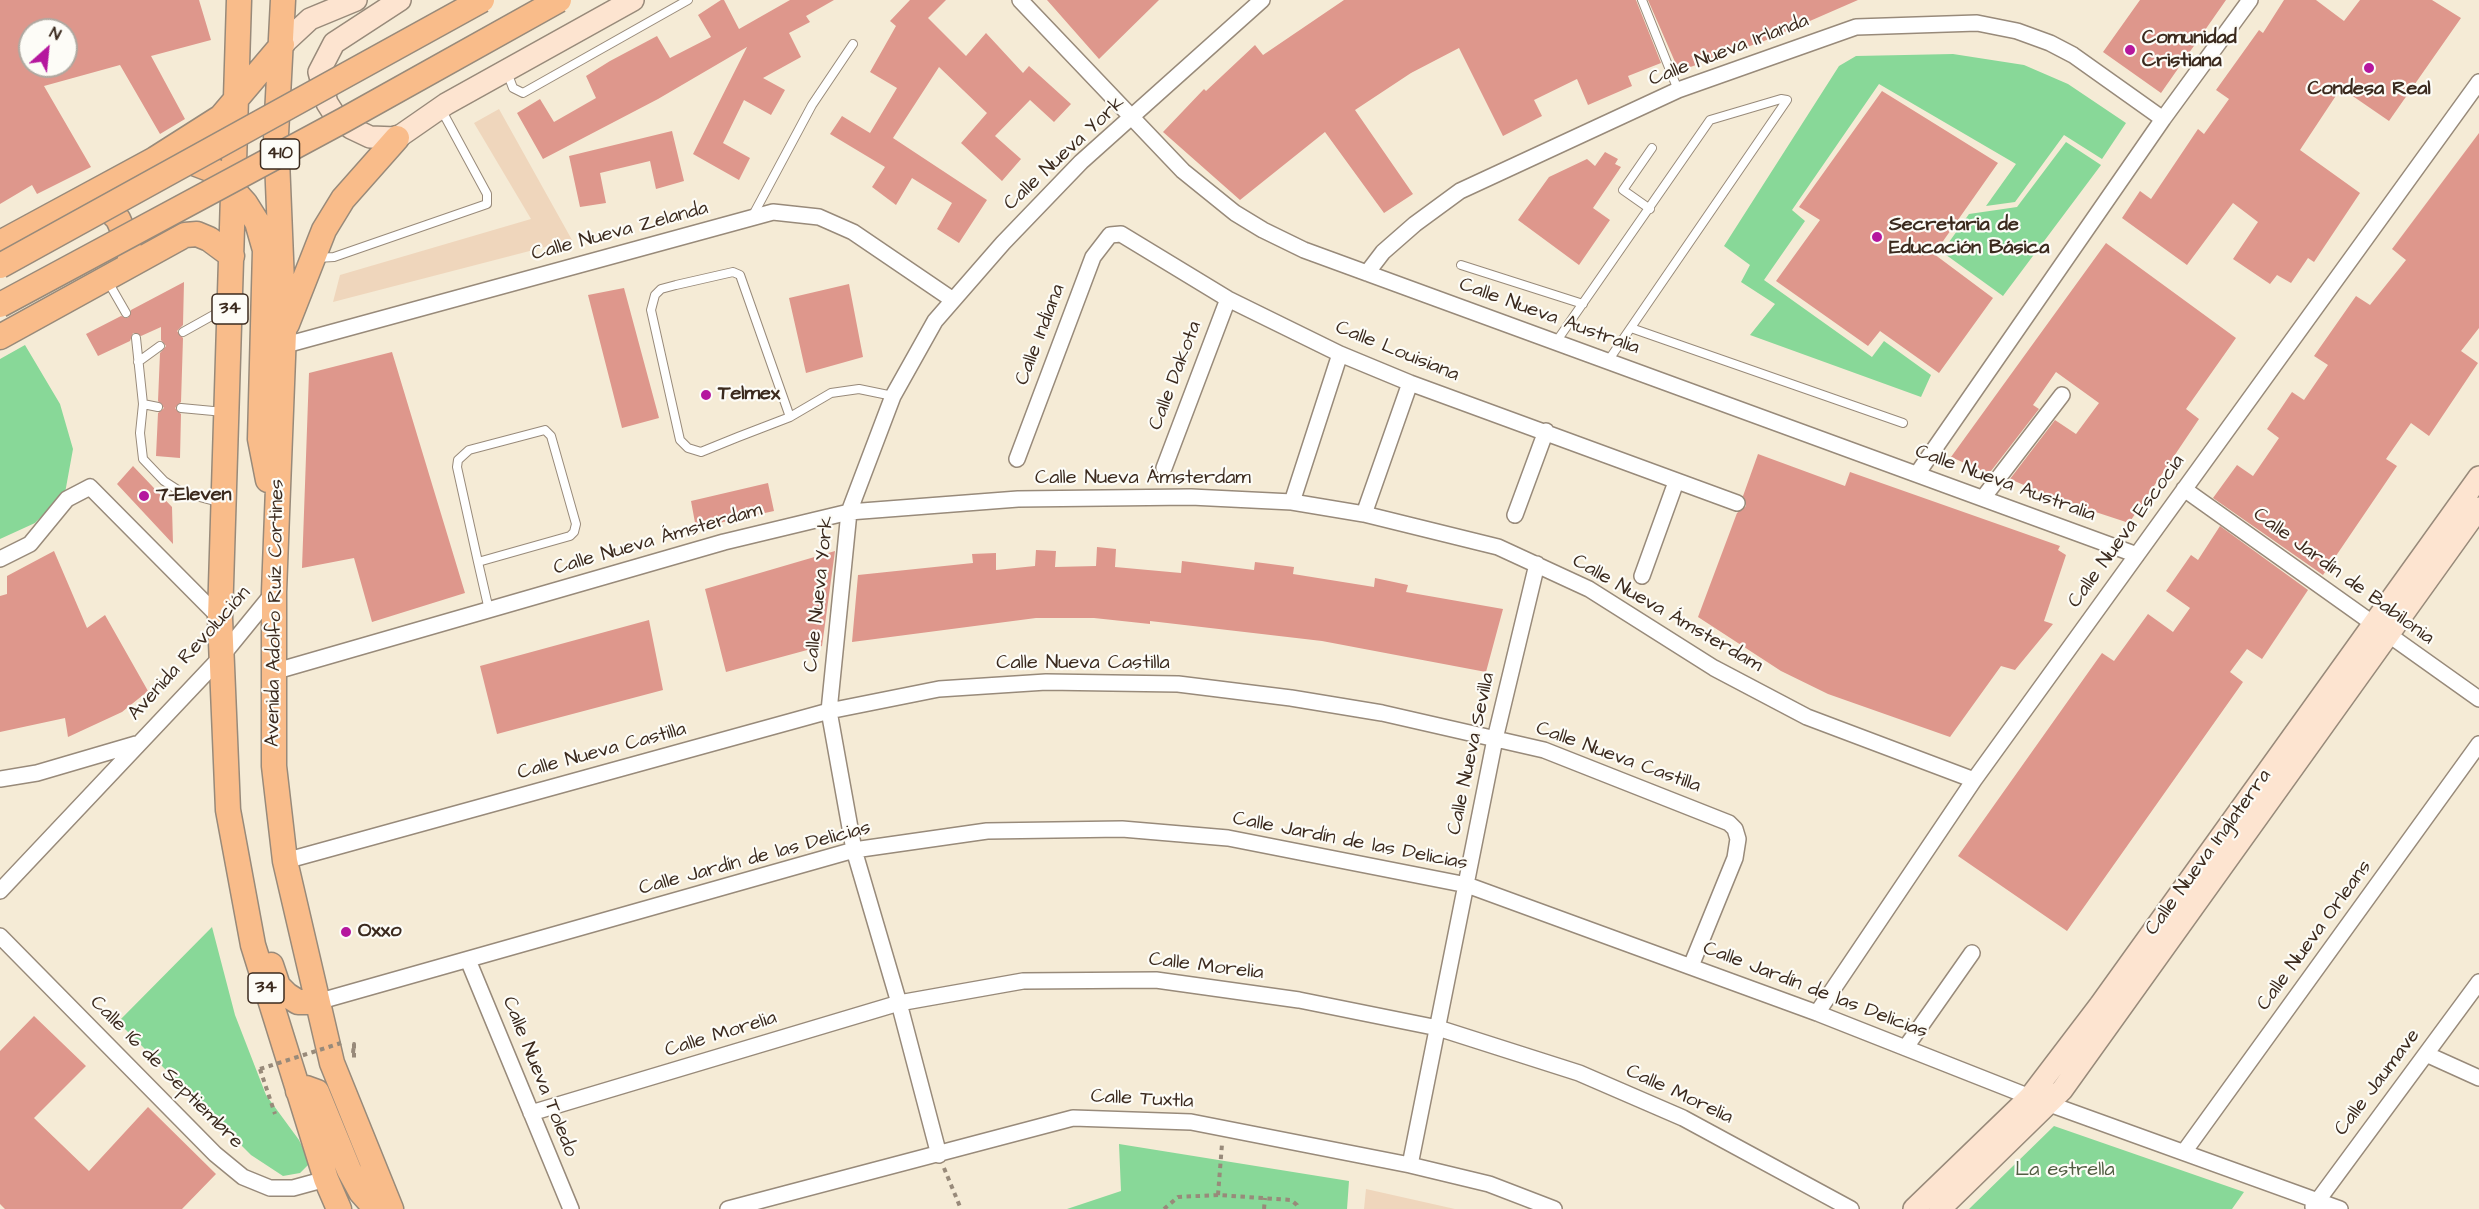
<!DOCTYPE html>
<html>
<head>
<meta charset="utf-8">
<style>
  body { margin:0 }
  #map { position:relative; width:2479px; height:1209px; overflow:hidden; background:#f5ebd6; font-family:"Architects Daughter",sans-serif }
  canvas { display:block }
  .north { position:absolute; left:18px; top:18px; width:60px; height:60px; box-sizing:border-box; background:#fdfcf7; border:2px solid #afa8a0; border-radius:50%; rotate:27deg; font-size:16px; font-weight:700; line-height:24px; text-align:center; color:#3b2a1e }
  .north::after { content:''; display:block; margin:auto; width:21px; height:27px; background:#b5179e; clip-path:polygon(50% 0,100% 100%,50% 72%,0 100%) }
</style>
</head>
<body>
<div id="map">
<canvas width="2479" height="1209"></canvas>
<div class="north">N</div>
</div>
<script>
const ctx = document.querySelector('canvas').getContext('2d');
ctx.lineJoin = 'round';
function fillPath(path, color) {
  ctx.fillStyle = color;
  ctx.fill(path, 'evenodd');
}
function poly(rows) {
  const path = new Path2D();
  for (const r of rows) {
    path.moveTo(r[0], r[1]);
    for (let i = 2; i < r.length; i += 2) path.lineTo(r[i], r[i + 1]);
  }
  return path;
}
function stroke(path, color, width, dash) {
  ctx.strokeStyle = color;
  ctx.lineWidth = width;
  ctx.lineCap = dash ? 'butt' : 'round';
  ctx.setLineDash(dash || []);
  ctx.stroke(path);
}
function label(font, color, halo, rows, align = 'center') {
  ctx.font = font + ' "Architects Daughter",sans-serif';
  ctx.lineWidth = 4.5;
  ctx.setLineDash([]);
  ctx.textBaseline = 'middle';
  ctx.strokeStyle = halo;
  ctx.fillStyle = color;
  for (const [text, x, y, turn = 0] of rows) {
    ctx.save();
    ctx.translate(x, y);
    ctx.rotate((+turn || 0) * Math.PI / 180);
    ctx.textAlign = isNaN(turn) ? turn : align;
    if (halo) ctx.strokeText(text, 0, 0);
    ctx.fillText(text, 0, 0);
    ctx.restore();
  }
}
fillPath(poly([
  [499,109,572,240,333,302,340,275,531,219,474,123],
  [1366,1189,1455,1209,1364,1209]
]), '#efd6bc');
fillPath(poly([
  [1953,54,2024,65,2068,84,2126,123,2102,159,2064,135,2015,202,1986,206,2016,164,1879,84,1792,210,1805,221,1764,280,1872,357,1884,341,1931,375,1921,397,1750,335,1775,304,1741,282,1750,265,1724,246,1839,66,1856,56],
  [2066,142,2101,165,2003,296,1942,252,1969,214,2017,207],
  [25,345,60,404,73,449,65,493,35,523,0,539,0,359],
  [212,927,235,1015,266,1095,299,1140,310,1163,300,1173,283,1176,251,1155,118,1022],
  [2054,1126,2244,1192,2232,1209,1969,1209],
  [1119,1144,1349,1181,1347,1209,1067,1209,1121,1191]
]), '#88d898');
fillPath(poly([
  [0,0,199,0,211,40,151,56,185,119,160,134,120,65,44,86,91,167,37,194,32,185,0,204],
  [30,30,66,30,66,66,30,66],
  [721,0,724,0,739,29,790,0,834,0,806,16,810,22,789,33,801,57,763,78,785,90,771,115,744,100,723,143,750,158,739,180,693,154,747,47,658,99,543,159,517,113,540,99,554,122,596,98,586,76,610,61,657,36,670,58,711,37,698,15],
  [910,0,946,0,928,18,966,56,986,33,1023,73,1029,66,1071,104,1054,122,1030,100,995,136,1021,159,1002,181,961,143,987,113,939,67,893,138,987,200,959,243,937,229,952,203,912,178,896,205,872,187,885,167,830,134,842,116,870,133,897,88,870,72,896,26,890,21],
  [1047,0,1159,0,1099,59],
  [1344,0,1636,0,1661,63,1628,76,1632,86,1588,105,1577,79,1534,100,1542,116,1503,136,1459,48,1411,73,1355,110,1413,194,1384,213,1325,132,1240,200,1163,132,1204,89,1206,91,1255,45,1263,55],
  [1648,0,1858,0,1764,41,1679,71],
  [2140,0,2226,0,2161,93,2103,52],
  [2284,0,2316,0,2344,21,2360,0,2432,0,2461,18,2389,121,2341,88,2300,150,2360,193,2314,262,2308,258,2291,283,2277,275,2270,284,2233,259,2258,222,2233,203,2187,265,2122,218,2140,191,2151,199,2198,129,2204,134,2229,99,2216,90,2259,30,2263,33],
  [1882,91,1998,163,1934,254,1993,298,1939,373,1880,331,1868,346,1776,281,1820,220,1799,207],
  [672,131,684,181,656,189,650,161,600,173,606,203,580,207,569,156],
  [2479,133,2479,328,2461,351,2478,363,2429,436,2411,423,2386,459,2397,466,2323,575,2213,498,2237,465,2253,476,2279,438,2267,429,2292,392,2304,400,2328,365,2314,356,2356,296,2370,305,2406,260,2392,249],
  [1605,152,1618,159,1615,164,1621,167,1593,208,1610,220,1579,265,1518,220,1549,177,1587,159,1595,166],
  [2106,243,2236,338,2186,409,2199,419,2129,523,2056,499,2010,479,2055,420,2076,434,2099,403,2056,372,2033,405,2039,409,1991,471,1987,473,1951,457],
  [184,282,183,325,177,331,183,338,181,402,175,408,181,414,180,458,156,456,158,413,164,408,158,401,160,353,166,346,161,340,161,327,141,336,133,333,130,341,98,356,86,334,121,316,128,318,131,310],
  [849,284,863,357,806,373,789,298],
  [624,288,659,418,622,428,588,295],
  [392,352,465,593,372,622,354,558,302,568,309,373],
  [1758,454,1845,486,1850,472,2060,546,2058,550,2066,555,2044,621,2053,624,2015,670,2001,666,1950,737,1828,694,1781,671,1698,617,1737,513,1746,506,1743,496],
  [133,466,172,507,173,544,117,484],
  [768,483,774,511,696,528,691,501],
  [2220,526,2308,590,2262,659,2247,649,2230,672,2243,682,2067,931,1958,856,2102,653,2114,661,2148,614,2173,632,2190,608,2166,591,2191,555,2198,560],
  [1097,547,1116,549,1115,567,1181,573,1182,561,1254,570,1255,562,1294,567,1293,574,1374,587,1375,578,1408,585,1406,592,1503,609,1486,672,1322,641,1150,621,1150,624,1094,618,1036,618,852,642,858,575,973,563,972,554,996,553,996,570,1035,566,1036,550,1056,551,1055,567,1096,566],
  [54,551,87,628,105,615,148,691,122,712,68,737,65,718,0,732,0,596,7,594,7,576],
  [835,551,822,646,726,672,705,589],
  [649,620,663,690,497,734,480,666],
  [34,1016,86,1066,34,1118,89,1171,148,1107,216,1174,182,1209,5,1209,0,1204,0,1051]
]), '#de978c');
const lane = poly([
  [1642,0,1678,90],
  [507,72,513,88,523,93,688,0],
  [1650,209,1623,190,1652,148],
  [752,217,812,105,853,44],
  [317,258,334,257,487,204,487,194,442,111],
  [1461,265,1583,304],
  [107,280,126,313],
  [1631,328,1903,423],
  [183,332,226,308],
  [136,338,143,404,140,433,143,459,164,481,181,492,222,503],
  [1556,342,1710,120,1781,99,1787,100,1608,361],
  [138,362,160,346],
  [143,404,158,407],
  [181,408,224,412],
  [790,417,740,275,733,272,676,285,661,289,655,295,651,310,680,440,688,448,701,452,738,437,790,417,831,393,859,389,893,396],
  [478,562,570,536,574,532,576,524,551,436,545,430,469,450,458,460,457,467,478,562,489,610]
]);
const street = poly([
  [1020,0,1183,171,1235,213,1263,230,1304,250,2137,555],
  [1367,273,1383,252,1415,224,1460,191,1678,90,1856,27,1977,23,2017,31,2050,43,2073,55,2163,119],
  [282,346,773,212,819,217,853,232,953,300],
  [1017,459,1093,257,1110,235,1121,234,1228,299,1340,354,1410,383,1737,503],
  [1164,468,1228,299],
  [1917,474,2163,119,2250,0],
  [2184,489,2479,699],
  [1983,498,2062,395],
  [1292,502,1340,354],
  [1364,514,1410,383],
  [1515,515,1546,431],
  [0,559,30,544,67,499,90,487,220,618],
  [1642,576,1676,482],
  [273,672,724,542,849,512,1018,499,1191,497,1292,502,1364,514,1498,547,1589,589,1714,668,1807,717,1974,780],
  [0,779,37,773,136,744],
  [285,861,829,711,939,689,1046,682,1178,684,1291,698,1382,713,1544,750,1729,823,1735,829,1738,839,1735,858,1691,966],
  [0,891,221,657,274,592],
  [0,936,215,1154,243,1177,270,1188,293,1188,326,1179],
  [468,960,571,1209],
  [317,1002,854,850,987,831,1122,829,1228,838,1467,885,1817,1013,2030,1097,2340,1209],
  [1817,1013,1974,780,2479,82],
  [1906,1047,1972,953],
  [2426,1054,2479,1078],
  [531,1113,899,1003,1023,981,1156,980,1299,1000,1438,1028,1579,1073,1683,1118,1851,1209],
  [2184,1152,2479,744],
  [939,1155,899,1003,854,850,829,711,849,512,893,396,935,321,1003,243,1081,162,1262,0],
  [1410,1165,1495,739,1537,564],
  [2313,1207,2479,982],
  [728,1209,1073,1118,1191,1122,1410,1165,1489,1184,1554,1209]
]);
const secondary = poly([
  [400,0,334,43,319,72,327,103,334,114,351,128,370,137,397,138,446,104,633,0],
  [282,45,310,19,356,0],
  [1914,1209,2030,1097,2100,1005,2479,477],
  [1940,1209,2062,1090,2479,508]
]);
const primary = poly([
  [239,0,220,618,228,810,253,945,326,1179,339,1209],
  [283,0,276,135,284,332,274,592,274,766,285,861,332,1063,391,1209],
  [155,159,178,157,217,172,245,203,257,222,265,250,260,439,268,480],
  [93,194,118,219,128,242,130,257],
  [0,243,155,159,221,117,282,45],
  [287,324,324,230,343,199,397,138],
  [0,337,185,235,197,234,209,239,232,256],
  [271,965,278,986,287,995,298,1002,317,1002],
  [298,1091,306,1088,317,1092,349,1170,361,1192,376,1209]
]);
stroke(lane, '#988a7a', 10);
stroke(street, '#988a7a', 18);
stroke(secondary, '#988a7a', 24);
stroke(primary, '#988a7a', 27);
stroke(poly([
  [353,1053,354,1044,354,1058],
  [260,1069,275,1114],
  [944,1168,961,1209],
  [1218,1195,1222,1144],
  [1164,1209,1178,1197,1218,1195,1291,1200,1297,1205,1298,1209],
  [1264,1209,1265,1198]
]), '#988a7a', 4, [4.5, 4.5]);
stroke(lane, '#fff', 8);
stroke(street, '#fff', 15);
stroke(secondary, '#fde4d0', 21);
stroke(primary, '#f9bc8a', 24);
const primaryBridge = poly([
  [0,266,482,0],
  [0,305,344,120,559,0]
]);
stroke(primaryBridge, '#988a7a', 27, []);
stroke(poly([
  [260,1069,341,1043]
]), '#988a7a', 4, [4.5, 4.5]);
stroke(primaryBridge, '#f9bc8a', 24);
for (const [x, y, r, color] of [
  [2130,50,6,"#b5179e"],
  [2369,68,6,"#b5179e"],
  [1877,237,6,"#b5179e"],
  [706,395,6,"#b5179e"],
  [144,496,6,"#b5179e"],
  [346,932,6,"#b5179e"]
]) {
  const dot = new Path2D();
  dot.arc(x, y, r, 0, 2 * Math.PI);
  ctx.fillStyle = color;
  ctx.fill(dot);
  stroke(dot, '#fdfcf7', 2);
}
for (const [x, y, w] of [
  [280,154,39],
  [230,309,36],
  [266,988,36]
]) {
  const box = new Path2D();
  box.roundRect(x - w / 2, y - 15, w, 30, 4.5);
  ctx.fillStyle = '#fdfcf7';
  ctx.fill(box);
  stroke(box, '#3b2a1e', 1.5);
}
label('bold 18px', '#3b2a1e', null, [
  ["410",280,154],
  ["34",230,309],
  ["34",266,988]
]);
label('bold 20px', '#3b2a1e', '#fdfcf7', [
  ["Comunidad",2142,39],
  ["Cristiana",2142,62],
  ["Condesa Real",2369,90,"center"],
  ["Secretaria de",1889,226],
  ["Educación Básica",1889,249],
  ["Telmex",718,395],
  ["7-Eleven",156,496],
  ["Oxxo",358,932]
], 'left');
label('20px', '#3b2a1e', '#fdfcf7', [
  ["Calle Nueva Irlanda",1729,51,-21],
  ["Calle Nueva York",1065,154,-43],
  ["Calle Nueva Zelanda",620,232,-15],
  ["Calle Nueva Australia",1549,317,20],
  ["Calle Indiana",1041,335,-69],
  ["Calle Louisiana",1397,352,22],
  ["Calle Dakota",1176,376,-69],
  ["Calle Nueva Ámsterdam",1143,479],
  ["Calle Nueva Australia",2005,484,20],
  ["Calle Nueva Escocia",2127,532,-54],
  ["Calle Nueva Ámsterdam",658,540,-16],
  ["Calle Jardín de Babilonia",2343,577,36],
  ["Calle Nueva York",820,594,-84],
  ["Avenida Adolfo Ruíz Cortines",276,613,-89],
  ["Calle Nueva Ámsterdam",1667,614,30],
  ["Avenida Revolución",190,654,-48],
  ["Calle Nueva Castilla",1083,664],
  ["Calle Nueva Castilla",602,752,-15],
  ["Calle Nueva Sevilla",1472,754,-78],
  ["Calle Nueva Castilla",1618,758,20],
  ["Calle Jardín de las Delicias",1350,842,11],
  ["Calle Nueva Inglaterra",2209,853,-54],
  ["Calle Jardín de las Delicias",755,859,-15],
  ["Calle Nueva Orleans",2315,936,-54],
  ["Calle Morelia",1206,967,7],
  ["Calle Jardín de las Delicias",1815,991,21],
  ["Calle Morelia",721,1035,-17],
  ["Calle 16 de Septiembre",166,1073,45],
  ["Calle Nueva Toledo",539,1077,68],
  ["Calle Jaumave",2378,1083,-53],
  ["Calle Morelia",1679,1095,25],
  ["Calle Tuxtla",1142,1100,3]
]);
label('20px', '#525e43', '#fdfcf7', [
  ["La estrella",2065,1171]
]);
</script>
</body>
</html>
